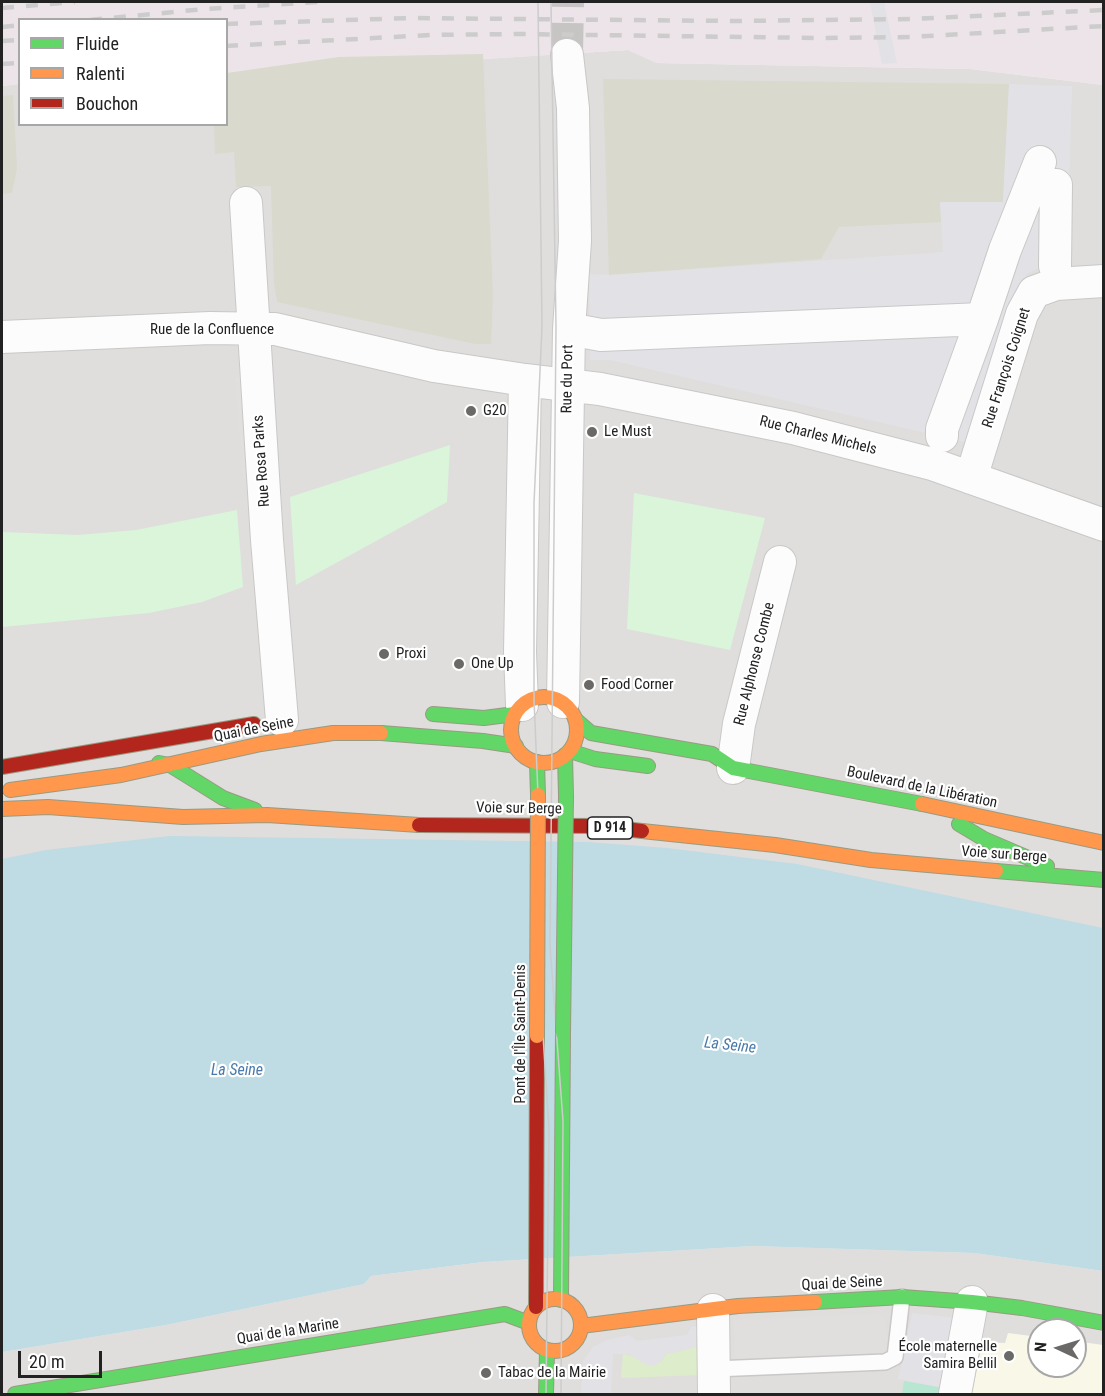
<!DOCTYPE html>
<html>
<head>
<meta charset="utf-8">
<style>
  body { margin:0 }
  #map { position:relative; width:1105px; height:1396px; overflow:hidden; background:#f0eeeb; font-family:"Roboto Condensed",sans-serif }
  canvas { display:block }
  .frame { position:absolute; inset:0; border:3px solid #222; pointer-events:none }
  .legend { position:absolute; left:18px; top:18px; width:210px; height:108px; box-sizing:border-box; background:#fff; border:2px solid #a7a7a7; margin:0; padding:8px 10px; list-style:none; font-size:18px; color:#222 }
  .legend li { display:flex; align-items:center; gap:12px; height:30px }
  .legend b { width:30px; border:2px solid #a7a7a7 }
  .north { position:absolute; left:1027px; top:1318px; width:60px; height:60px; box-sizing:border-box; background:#fff; border:2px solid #a7a7a7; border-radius:50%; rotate:274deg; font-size:16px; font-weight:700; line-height:24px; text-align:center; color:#222 }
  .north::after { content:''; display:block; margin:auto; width:21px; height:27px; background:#6a6968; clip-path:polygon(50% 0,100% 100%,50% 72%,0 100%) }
  .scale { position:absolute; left:18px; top:1351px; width:84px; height:27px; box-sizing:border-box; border:3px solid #222; border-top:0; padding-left:8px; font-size:18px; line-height:21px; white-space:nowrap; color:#222; -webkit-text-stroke:4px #fff; paint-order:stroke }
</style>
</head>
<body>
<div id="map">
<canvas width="1105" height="1396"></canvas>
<div class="frame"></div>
<ul class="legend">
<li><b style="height:8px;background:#63d668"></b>Fluide</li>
<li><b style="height:8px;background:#ff974d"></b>Ralenti</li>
<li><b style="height:8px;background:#b3261e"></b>Bouchon</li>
</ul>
<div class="north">N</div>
<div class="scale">20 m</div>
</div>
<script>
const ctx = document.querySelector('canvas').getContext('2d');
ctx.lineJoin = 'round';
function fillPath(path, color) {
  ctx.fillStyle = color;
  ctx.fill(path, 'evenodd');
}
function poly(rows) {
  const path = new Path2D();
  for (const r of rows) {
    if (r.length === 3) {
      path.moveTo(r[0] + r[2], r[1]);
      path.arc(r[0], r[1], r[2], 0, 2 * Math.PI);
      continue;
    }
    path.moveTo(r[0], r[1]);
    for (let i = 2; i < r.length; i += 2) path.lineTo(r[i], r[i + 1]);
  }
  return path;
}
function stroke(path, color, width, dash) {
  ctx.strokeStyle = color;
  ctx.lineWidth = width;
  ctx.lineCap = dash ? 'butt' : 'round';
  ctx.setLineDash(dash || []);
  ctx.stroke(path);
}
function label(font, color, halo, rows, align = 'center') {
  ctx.font = font + ' "Roboto Condensed",sans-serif';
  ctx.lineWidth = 4.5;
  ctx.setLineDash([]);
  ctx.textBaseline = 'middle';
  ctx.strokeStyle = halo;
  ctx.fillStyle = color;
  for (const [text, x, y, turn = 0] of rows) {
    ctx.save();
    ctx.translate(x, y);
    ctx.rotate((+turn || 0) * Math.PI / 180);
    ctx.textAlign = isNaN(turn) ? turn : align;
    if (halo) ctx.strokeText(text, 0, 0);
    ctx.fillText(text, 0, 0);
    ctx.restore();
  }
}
fillPath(poly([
  [628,50,657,63,970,69,1103,85,1103,1087,2,1112,2,86,19,84,20,124,226,124,227,75],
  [753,1246,974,1253,1103,1271,1103,1394,2,1394,2,1352,166,1325,364,1284,371,1276,483,1262],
  [1039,1330,1075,1330,1075,1366,1039,1366]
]), '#dfdedc');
fillPath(poly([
  [2,2,1103,2,1103,85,970,69,657,63,628,50,227,75,226,20,20,20,19,84,2,86]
]), '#ede4e9');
fillPath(poly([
  [1008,1333,1039,1337,1039,1366,1075,1366,1075,1341,1103,1345,1103,1394,972,1394,982,1342,1005,1343]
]), '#f8f7e8');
fillPath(poly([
  [483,54,493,296,491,344,475,344,277,302,274,283,271,186,236,187,234,152,215,154,214,125,226,124,227,73,339,57],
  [603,79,1009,84,1003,202,940,202,941,222,839,227,821,259,609,275],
  [13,95,17,168,12,193,2,194,2,96]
]), '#d9d9cd');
fillPath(poly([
  [696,1347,702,1351,701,1375,621,1378,623,1354,661,1362,666,1354]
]), '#ddeccb');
fillPath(poly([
  [450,445,447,502,296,585,290,497],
  [634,493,765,518,730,650,627,629],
  [237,510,243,587,202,602,149,613,2,627,2,532,78,535,136,530]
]), '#daf5da');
fillPath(poly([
  [904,1381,944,1388,943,1394,902,1394]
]), '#b7e6d2');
fillPath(poly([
  [244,374,252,478,243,479,235,375],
  [883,1314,890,1347,876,1357,735,1364,734,1319]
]), '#e0dfde');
fillPath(poly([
  [870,2,884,2,897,63,882,64],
  [1009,84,1072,86,1069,186,1042,267,1028,273,1019,287,969,443,610,360,590,360,589,274,609,275,943,252,940,202,1003,202],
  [912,1313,986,1321,982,1342,976,1341,944,1388,898,1379],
  [697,1326,704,1344,702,1351,696,1347,666,1354,661,1362,653,1366,645,1364,629,1354,613,1354,611,1394,581,1394,583,1361,593,1347,607,1340,629,1335,637,1341,687,1335,691,1327]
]), '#e2e1e5');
fillPath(poly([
  [170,836,587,842,667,848,797,864,1103,928,1103,1271,974,1253,753,1246,483,1262,371,1276,364,1284,166,1325,2,1352,2,859,46,850]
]), '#bfdbe3');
stroke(poly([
  [567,55,568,2]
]), '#c7c5c3', 32, [32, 16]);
const lane = poly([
  [714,1369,885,1362,895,1357,902,1297]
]);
const street = poly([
  [246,203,267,540,282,720],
  [1055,266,1056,185],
  [569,329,601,335,982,319],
  [2,337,210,328,275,329,434,366,525,380,600,389,793,428,932,464,1104,525],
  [942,436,942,429,982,319,1005,250,1040,162],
  [971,478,1022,314,1034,292,1056,284,1104,281],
  [563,702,569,329,575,241,573,108,567,55],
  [522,705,520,652,525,380],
  [733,768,739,724,780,562],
  [713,1310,714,1394],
  [955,1394,972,1302]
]);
const fast = poly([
  [433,714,484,718,515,714],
  [576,720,591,733,712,754,733,768,922,804],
  [381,733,483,741,516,746],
  [570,751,595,759,648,766],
  [565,755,566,796],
  [537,762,538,795],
  [159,763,170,765,223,798,255,810],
  [959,824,984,839,1047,866],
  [996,871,1104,880],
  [561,1300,563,1033],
  [815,1302,902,1297,972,1302,1022,1308,1104,1323],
  [15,1394,505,1314,529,1323],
  [546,1394,547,1351]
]);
const slow = poly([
  [544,730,33],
  [10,790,121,775,261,744,333,733,381,733],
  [922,804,1104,843],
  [2,809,48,807,183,817,267,815,419,825],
  [642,831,775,845,871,860,996,871],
  [555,1325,26],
  [581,1326,738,1306,815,1302]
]);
const jam = poly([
  [2,767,254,724],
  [419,825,598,826,642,831],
  [536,1307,537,1036]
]);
stroke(lane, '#c9c8c7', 18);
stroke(street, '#c9c8c7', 34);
stroke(fast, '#999a82', 16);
stroke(slow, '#999a82', 16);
stroke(jam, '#999a82', 16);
stroke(lane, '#fdfcfc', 15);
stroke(street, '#fdfcfc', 32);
stroke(fast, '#63d668', 14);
stroke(slow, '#ff974d', 14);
stroke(jam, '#b3261e', 14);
stroke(poly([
  [538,2,542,327,534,503,534,699,538,795,537,941,549,1129,546,1394],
  [551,2,556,327,550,946,563,1121,561,1394]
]), '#ccc', 1.5);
stroke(poly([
  [2,8,75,2],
  [90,20,205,9,318,2],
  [226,24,410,18,733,21,911,19,1104,10],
  [2,27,20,25],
  [2,41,20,40],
  [226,46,430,35,518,34,822,38,910,37,1104,26],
  [2,64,20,63]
]), '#ccc', 4.5, [12, 12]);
const fastBridge = poly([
  [563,1033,566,796]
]);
const slowBridge = poly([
  [537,1036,538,795]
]);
stroke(fastBridge, '#999a82', 16, []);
stroke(slowBridge, '#999a82', 16, []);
stroke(fastBridge, '#63d668', 14);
stroke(slowBridge, '#ff974d', 14);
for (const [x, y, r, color] of [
  [471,411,6,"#6a6968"],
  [592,432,6,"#6a6968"],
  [384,654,6,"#6a6968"],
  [459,664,6,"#6a6968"],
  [589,685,6,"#6a6968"],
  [1009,1356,6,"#6a6968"],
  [486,1373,6,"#6a6968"]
]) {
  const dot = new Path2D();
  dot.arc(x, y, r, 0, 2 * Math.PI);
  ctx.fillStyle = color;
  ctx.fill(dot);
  stroke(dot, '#fff', 2);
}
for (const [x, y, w] of [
  [610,828,45]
]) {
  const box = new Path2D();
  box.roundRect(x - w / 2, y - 11, w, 22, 4.5);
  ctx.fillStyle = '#fff';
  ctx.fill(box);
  stroke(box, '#222', 1.5);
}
label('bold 14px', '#222', null, [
  ["D 914",610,828]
]);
label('15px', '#222', '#fff', [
  ["Rue de la Confluence",212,330],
  ["Rue François Coignet",1007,368,-72],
  ["Rue du Port",568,379,-89],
  ["Rue Charles Michels",818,436,14],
  ["Rue Rosa Parks",262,461,-94],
  ["Rue Alphonse Combe",755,664,-76],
  ["Quai de Seine",254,730,-11],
  ["Boulevard de la Libération",922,788,12],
  ["Voie sur Berge",519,809,1],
  ["Voie sur Berge",1004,855,4],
  ["Pont de l'Île Saint-Denis",521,1034,-90],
  ["Quai de Seine",842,1284,-3],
  ["Quai de la Marine",288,1332,-9]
]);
label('15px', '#222', '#fff', [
  ["G20",483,411],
  ["Le Must",604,432],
  ["Proxi",396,654],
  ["One Up",471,664],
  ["Food Corner",601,685],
  ["École maternelle",997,1347,"right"],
  ["Samira Bellil",997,1364,"right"],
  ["Tabac de la Mairie",498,1373]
], 'left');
label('italic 16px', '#4a7aab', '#fff', [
  ["La Seine",730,1046,6],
  ["La Seine",237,1071]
]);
</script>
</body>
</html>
